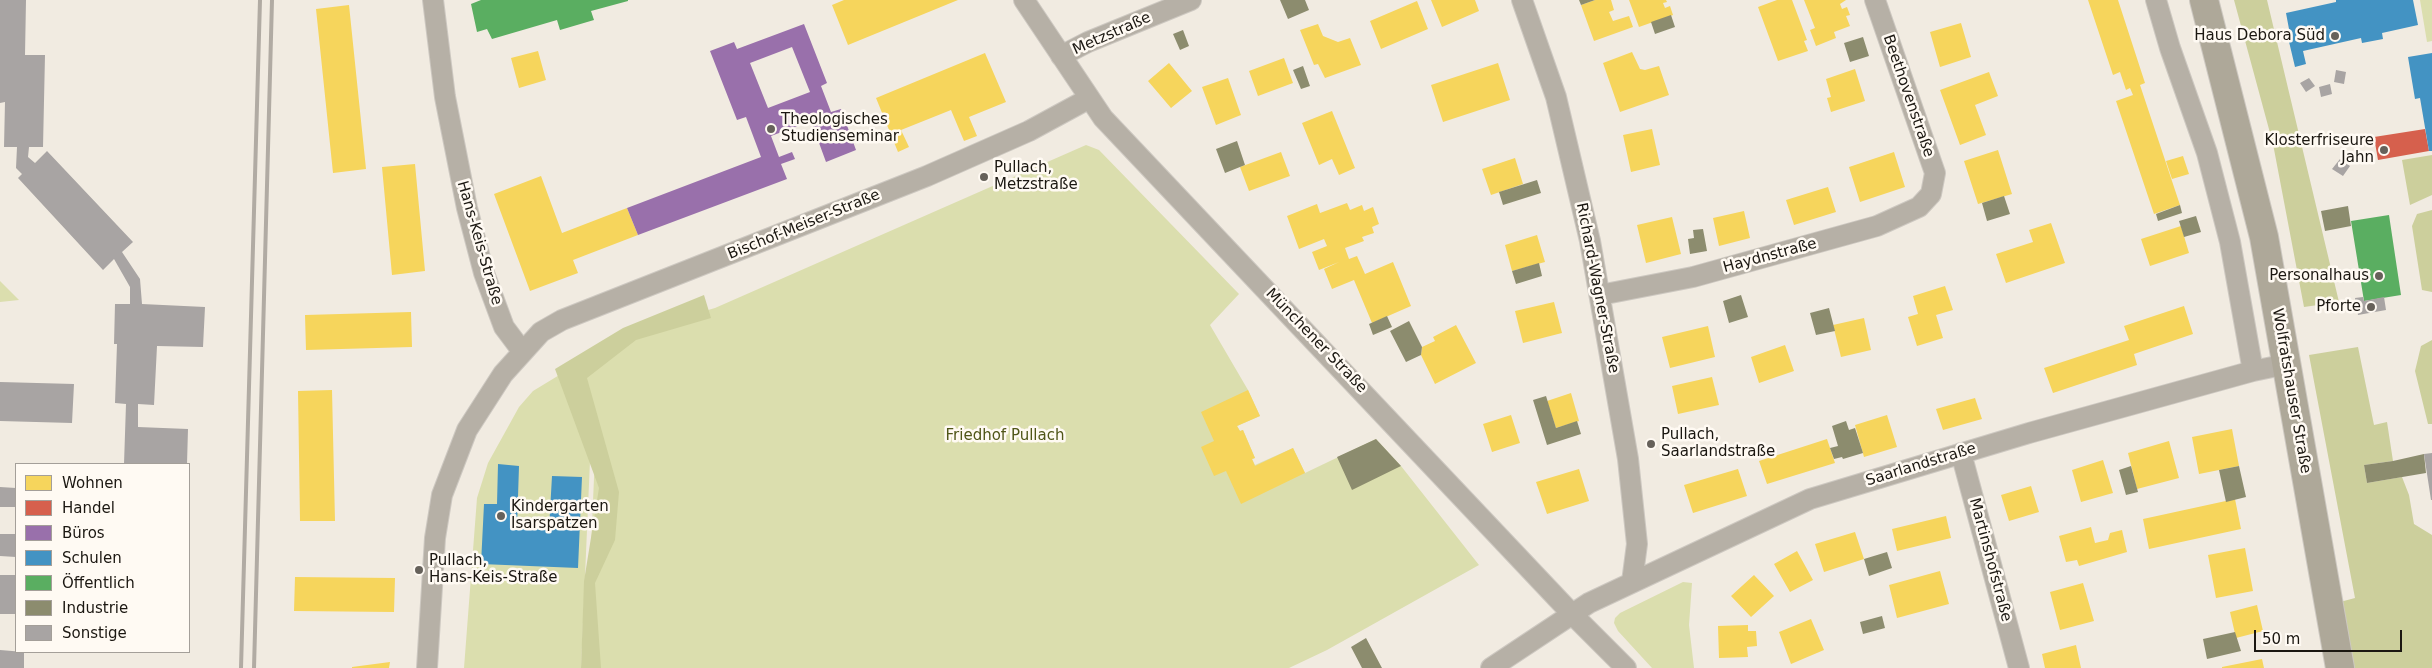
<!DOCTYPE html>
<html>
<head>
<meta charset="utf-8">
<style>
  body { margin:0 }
  #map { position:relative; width:2432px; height:668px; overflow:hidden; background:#f1ebe1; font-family:"DejaVu Sans",sans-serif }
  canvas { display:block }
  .legend { position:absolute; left:15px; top:463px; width:175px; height:190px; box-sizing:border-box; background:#fffaf3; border:1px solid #a49f99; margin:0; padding:6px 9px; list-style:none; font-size:15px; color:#1b1711 }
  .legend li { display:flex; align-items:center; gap:10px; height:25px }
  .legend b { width:25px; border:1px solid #a49f99 }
  .scale { position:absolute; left:2254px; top:630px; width:148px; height:22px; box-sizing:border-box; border:2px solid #1b1711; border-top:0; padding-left:6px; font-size:15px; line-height:18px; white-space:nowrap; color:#1b1711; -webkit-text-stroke:4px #fffaf3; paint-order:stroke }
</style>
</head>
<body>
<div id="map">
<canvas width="2432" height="668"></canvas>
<ul class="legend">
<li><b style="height:14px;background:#f6d55c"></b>Wohnen</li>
<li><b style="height:14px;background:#d6604d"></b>Handel</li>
<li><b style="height:14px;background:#9970ab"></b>Büros</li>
<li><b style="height:14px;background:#4393c3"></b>Schulen</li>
<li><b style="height:14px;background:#5aae61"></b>Öffentlich</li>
<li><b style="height:14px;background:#8c8c6e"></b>Industrie</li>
<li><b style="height:14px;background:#a8a4a3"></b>Sonstige</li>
</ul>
<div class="scale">50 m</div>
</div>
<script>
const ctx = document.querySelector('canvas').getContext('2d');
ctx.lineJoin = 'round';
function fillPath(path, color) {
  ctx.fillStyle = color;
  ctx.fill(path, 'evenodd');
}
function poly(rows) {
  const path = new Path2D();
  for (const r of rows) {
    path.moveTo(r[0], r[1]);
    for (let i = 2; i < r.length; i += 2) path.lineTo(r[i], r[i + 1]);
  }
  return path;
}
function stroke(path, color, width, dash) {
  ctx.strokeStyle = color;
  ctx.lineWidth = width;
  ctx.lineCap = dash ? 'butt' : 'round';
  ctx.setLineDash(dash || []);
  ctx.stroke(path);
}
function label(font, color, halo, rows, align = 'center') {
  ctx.font = font + ' "DejaVu Sans",sans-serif';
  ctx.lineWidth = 5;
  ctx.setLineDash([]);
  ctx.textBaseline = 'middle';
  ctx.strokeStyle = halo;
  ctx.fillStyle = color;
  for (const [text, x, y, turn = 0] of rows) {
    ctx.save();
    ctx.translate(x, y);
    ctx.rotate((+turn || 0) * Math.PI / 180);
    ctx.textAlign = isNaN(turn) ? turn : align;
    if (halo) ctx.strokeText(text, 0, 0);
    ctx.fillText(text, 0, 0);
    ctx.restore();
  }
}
fillPath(poly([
  [2420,0,2432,0,2432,41,2427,42],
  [1086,145,1099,150,1239,294,1210,325,1248,390,1260,416,1237,426,1240,431,1243,430,1255,458,1252,459,1255,465,1293,448,1305,473,1376,439,1401,466,1479,565,1327,650,1289,668,586,668,595,454,568,368,636,331,715,308],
  [0,281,19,300,0,302],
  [561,374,590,461,581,668,464,668,477,498,488,463,519,407,533,391],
  [1683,582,1692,583,1689,625,1694,668,1652,668,1618,631,1614,623,1615,618,1620,613]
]), '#dbdeae');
fillPath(poly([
  [2234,0,2267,0,2339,302,2304,307,2273,144],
  [2432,155,2432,195,2410,205,2402,160],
  [2432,210,2432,292,2422,290,2412,226,2417,214],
  [704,295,711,318,636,340,587,378,619,492,615,540,595,583,601,668,581,668,584,581,599,488,555,369,623,328],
  [2432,340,2432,424,2428,424,2415,371,2421,346],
  [2358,347,2374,425,2387,422,2393,461,2364,465,2367,483,2402,477,2409,495,2414,524,2432,535,2432,668,2351,668,2340,602,2355,598,2309,355]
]), '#cccf9c');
fillPath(poly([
  [844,0,958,0,848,45,832,5],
  [1431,0,1475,0,1479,11,1442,27],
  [1595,0,1611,0,1614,10,1609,12,1613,21,1629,16,1633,27,1594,41,1581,5],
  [1629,0,1666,0,1667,2,1663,3,1665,8,1670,6,1673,15,1639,27],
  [1777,0,1792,0,1807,40,1804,41,1808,51,1778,61,1758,7],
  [1804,0,1846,0,1840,4,1842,9,1847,7,1850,15,1846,16,1850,26,1834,32,1836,38,1816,46,1810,30,1815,28],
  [2088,0,2118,0,2145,83,2140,85,2180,205,2154,214,2116,101,2133,95,2130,88,2126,90,2120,72,2113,75],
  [1417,1,1428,29,1381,49,1370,21],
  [349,5,366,169,333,173,316,9],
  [1961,23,1971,57,1940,67,1930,32],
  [1318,24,1323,36,1338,42,1350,38,1361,65,1325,78,1318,64,1314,65,1300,30],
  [538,51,546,80,519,88,511,58],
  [1632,52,1640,69,1645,70,1659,66,1669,95,1620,112,1603,63],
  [985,53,1006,102,969,117,977,136,964,141,951,110,901,130,909,147,898,152,876,98],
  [1284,58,1293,83,1258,96,1249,71],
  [1169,63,1192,91,1171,108,1148,81],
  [1498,63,1510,100,1443,122,1431,85],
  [1855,69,1865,101,1831,112,1827,98,1831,97,1826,79],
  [1989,72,1998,96,1975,105,1986,135,1960,145,1940,90],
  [1228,78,1241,115,1216,125,1202,87],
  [1332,111,1355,168,1339,175,1332,159,1319,165,1302,123],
  [1652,129,1660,165,1631,172,1623,135],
  [1998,150,2012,194,1978,204,1964,161],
  [1281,152,1290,176,1249,191,1240,167],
  [1894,152,1905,187,1860,202,1849,167],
  [2183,156,2189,174,2172,179,2166,161],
  [1515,158,1523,184,1491,195,1482,169],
  [415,164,425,271,392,275,382,167],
  [541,176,562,233,627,208,638,235,573,260,578,273,530,291,494,194],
  [1828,187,1836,212,1794,225,1786,200],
  [1347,203,1350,210,1362,205,1364,211,1373,207,1379,224,1372,227,1374,233,1362,237,1364,241,1345,248,1349,259,1357,256,1365,274,1393,262,1411,306,1372,323,1354,280,1332,289,1324,269,1339,262,1319,270,1312,252,1327,246,1324,239,1299,249,1287,216,1317,204,1320,213],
  [1744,211,1750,238,1719,246,1713,218],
  [1672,217,1681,254,1646,263,1637,225],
  [2051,223,2065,263,2006,283,1996,254,2033,242,2029,230],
  [2181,226,2189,253,2150,266,2141,239],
  [1537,235,1545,262,1512,271,1505,245],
  [1945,286,1953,310,1936,315,1943,338,1917,346,1908,317,1918,314,1913,296],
  [1554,302,1562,333,1523,343,1515,311],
  [2184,306,2193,334,2134,354,2137,365,2053,393,2044,368,2129,340,2124,326],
  [411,312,412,347,306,350,305,315],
  [1864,318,1871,350,1841,357,1833,325],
  [1456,325,1476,363,1435,384,1421,355,1422,347,1435,341,1433,337],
  [1708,326,1715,357,1670,368,1662,337],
  [1785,345,1794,371,1759,383,1751,357],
  [1712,377,1719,405,1678,414,1672,386],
  [332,390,335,521,300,521,298,391],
  [1248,390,1260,416,1237,426,1240,431,1243,430,1255,458,1252,459,1255,466,1293,448,1305,473,1241,504,1226,471,1214,476,1201,447,1214,441,1201,412],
  [1571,393,1579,421,1556,428,1547,401],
  [1975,398,1982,419,1943,430,1936,409],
  [1511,415,1520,443,1492,452,1483,424],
  [1887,415,1897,447,1864,457,1855,425],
  [2232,429,2239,466,2199,474,2192,437],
  [1827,439,1835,463,1767,484,1759,461],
  [2169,441,2179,478,2137,489,2128,453],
  [2103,460,2113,493,2081,502,2072,470],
  [1579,469,1589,501,1547,514,1536,482],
  [1738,469,1747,496,1693,513,1684,485],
  [2031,486,2039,512,2009,521,2001,495],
  [2235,499,2241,529,2149,549,2143,519],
  [1946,516,1951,538,1897,551,1892,529],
  [2091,527,2095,543,2108,540,2110,533,2122,530,2127,552,2079,566,2077,560,2066,562,2059,536],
  [1855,532,1864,559,1824,572,1815,544],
  [2245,548,2253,591,2216,598,2208,555],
  [1797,551,1813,580,1790,592,1774,564],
  [1940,571,1949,604,1897,618,1889,585],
  [1754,575,1774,596,1751,617,1731,596],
  [295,577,395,578,394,612,294,611],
  [2083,583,2094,621,2060,630,2050,592],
  [2257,605,2263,631,2236,638,2230,612],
  [1811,619,1824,650,1791,664,1779,632],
  [1748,625,1748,631,1756,631,1757,646,1747,647,1748,657,1719,658,1718,626],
  [2076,645,2081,668,2045,668,2042,654],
  [2262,659,2264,668,2222,668,2222,667],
  [390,662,389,668,352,668,352,667]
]), '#f6d55c');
fillPath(poly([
  [2425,129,2429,151,2378,160,2374,137]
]), '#d6604d');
fillPath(poly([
  [804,24,827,83,821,86,831,112,841,109,856,150,826,162,811,121,771,136,779,157,792,152,795,159,781,164,787,179,638,235,627,208,761,157,746,117,737,120,710,51,734,42,737,49],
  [792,47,810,92,768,108,750,63]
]), '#9970ab');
fillPath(poly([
  [2336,0,2413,0,2418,25,2382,33,2383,39,2362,43,2361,38,2303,51,2306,64,2295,67,2286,29,2289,29,2286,13,2336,2],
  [2432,53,2432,151,2429,151,2420,98,2415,99,2408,57],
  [498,464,519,466,517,528,549,529,552,476,582,477,578,568,481,564,484,504,497,504]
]), '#4393c3');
fillPath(poly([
  [481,0,628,0,628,1,591,11,594,20,560,30,557,20,492,39,487,29,477,32,471,4],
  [2389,215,2401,295,2364,301,2351,221]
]), '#5aae61');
fillPath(poly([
  [1280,0,1305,0,1309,10,1288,19],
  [1579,0,1595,0,1581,5],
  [1671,15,1675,27,1655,34,1651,22],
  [1183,30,1189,46,1180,50,1173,34],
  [1863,37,1869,56,1850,62,1844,43],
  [1303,66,1310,86,1301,89,1293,70],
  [1237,141,1245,165,1225,173,1216,149],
  [1537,180,1541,193,1503,205,1499,192],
  [2004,196,2010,214,1987,221,1982,203],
  [2180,205,2182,213,2158,221,2156,214],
  [2348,206,2351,226,2325,231,2321,211],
  [2196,216,2201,232,2184,237,2179,221],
  [1703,229,1707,251,1690,254,1688,239,1694,238,1693,230],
  [1539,263,1542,276,1516,284,1512,271],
  [1741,295,1748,317,1729,323,1723,301],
  [1829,308,1835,331,1816,335,1810,313],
  [1387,316,1392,327,1373,335,1369,324],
  [1409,321,1422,347,1421,355,1406,362,1390,331],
  [1546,396,1556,428,1577,421,1581,434,1547,445,1533,400],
  [1846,421,1849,430,1855,428,1863,453,1843,459,1842,457,1834,459,1830,448,1838,446,1832,426],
  [1376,439,1401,466,1352,490,1337,457],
  [2424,454,2426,473,2367,483,2364,465,2393,461],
  [2131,466,2138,492,2126,495,2119,470],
  [2239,466,2246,497,2226,502,2219,470],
  [1887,552,1892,568,1869,576,1864,559],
  [1882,616,1885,628,1863,634,1860,622],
  [2235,632,2241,651,2207,659,2203,639],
  [1366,638,1382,668,1362,668,1351,647]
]), '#8c8c6e');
fillPath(poly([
  [0,0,26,0,25,55,45,55,43,147,29,147,28,157,35,163,47,151,133,242,122,252,140,279,142,304,205,307,203,347,157,346,154,405,138,404,138,427,188,429,187,464,124,464,126,404,115,403,117,344,114,344,115,304,130,304,130,287,114,259,103,270,18,178,22,174,16,168,17,147,4,147,5,102,0,103],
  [2336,70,2346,72,2344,84,2334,82],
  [2309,78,2315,86,2306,92,2300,83],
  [2330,84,2332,94,2321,97,2319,87],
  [2340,159,2350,166,2343,176,2332,169],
  [2363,297,2364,301,2384,297,2386,310,2358,315,2355,298],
  [0,382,74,384,72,423,0,421],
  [2432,453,2432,500,2431,500,2424,454],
  [0,487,16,488,16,507,0,507],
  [0,534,16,534,16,557,0,556],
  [0,575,16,575,16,614,0,614],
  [0,650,24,652,24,668,0,668]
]), '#a8a4a3');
const minor = poly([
  [433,0,445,97,467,208,484,273,504,327,522,351],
  [1024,0,1103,118,1572,614,1626,668],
  [1522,0,1556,97,1590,241,1628,459,1637,544,1632,582],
  [2156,0,2170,48,2207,153,2230,242,2253,371],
  [1061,56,1088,42,1191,0],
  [1600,295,1693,277,1877,226,1919,207,1931,194,1935,173,1875,0],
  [1961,453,2019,668],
  [427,668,435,538,442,495,467,430,503,374,541,332,562,320,927,176,1029,131,1088,99],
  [1491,668,1589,603,1810,499,2029,433,2253,371,2287,364]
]);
const primary = poly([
  [2204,0,2264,237,2340,668]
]);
stroke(minor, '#cdc8c1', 22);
stroke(primary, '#cdc8c1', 30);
stroke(minor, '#b6b0a6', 20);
stroke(primary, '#aea899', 28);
stroke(poly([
  [241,668,260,0],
  [254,668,272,0]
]), '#b1aba3', 4);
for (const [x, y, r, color] of [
  [2335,36,5,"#66615a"],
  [771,129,5,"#66615a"],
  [2384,150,5,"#66615a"],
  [984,177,5,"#66615a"],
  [2379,276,5,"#66615a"],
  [2371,307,5,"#66615a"],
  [1651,444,5,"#66615a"],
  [501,516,5,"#66615a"],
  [419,570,5,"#66615a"]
]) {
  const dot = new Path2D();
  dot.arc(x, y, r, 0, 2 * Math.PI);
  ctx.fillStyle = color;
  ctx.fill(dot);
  stroke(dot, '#fffaf3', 2);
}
label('15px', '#1b1711', '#fffaf3', [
  ["Metzstraße",1112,34,-24],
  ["Beethovenstraße",1908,96,71],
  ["Bischof-Meiser-Straße",804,225,-22],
  ["Hans-Keis-Straße",479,243,74],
  ["Haydnstraße",1770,256,-15],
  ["Richard-Wagner-Straße",1597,288,79],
  ["Münchener Straße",1316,341,46],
  ["Wolfratshauser Straße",2291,391,80],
  ["Saarlandstraße",1921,465,-17],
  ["Martinshofstraße",1990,560,75]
]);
label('15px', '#1b1711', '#fffaf3', [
  ["Haus Debora Süd",2325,36,"right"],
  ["Theologisches",781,120],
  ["Studienseminar",781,137],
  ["Klosterfriseure",2374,141,"right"],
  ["Jahn",2374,158,"right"],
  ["Pullach,",994,168],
  ["Metzstraße",994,185],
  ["Personalhaus",2369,276,"right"],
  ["Pforte",2361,307,"right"],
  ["Pullach,",1661,435],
  ["Saarlandstraße",1661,452],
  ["Kindergarten",511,507],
  ["Isarspatzen",511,524],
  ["Pullach,",429,561],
  ["Hans-Keis-Straße",429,578]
], 'left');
label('15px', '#505618', '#fffaf3', [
  ["Friedhof Pullach",1005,436]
]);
</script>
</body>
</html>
